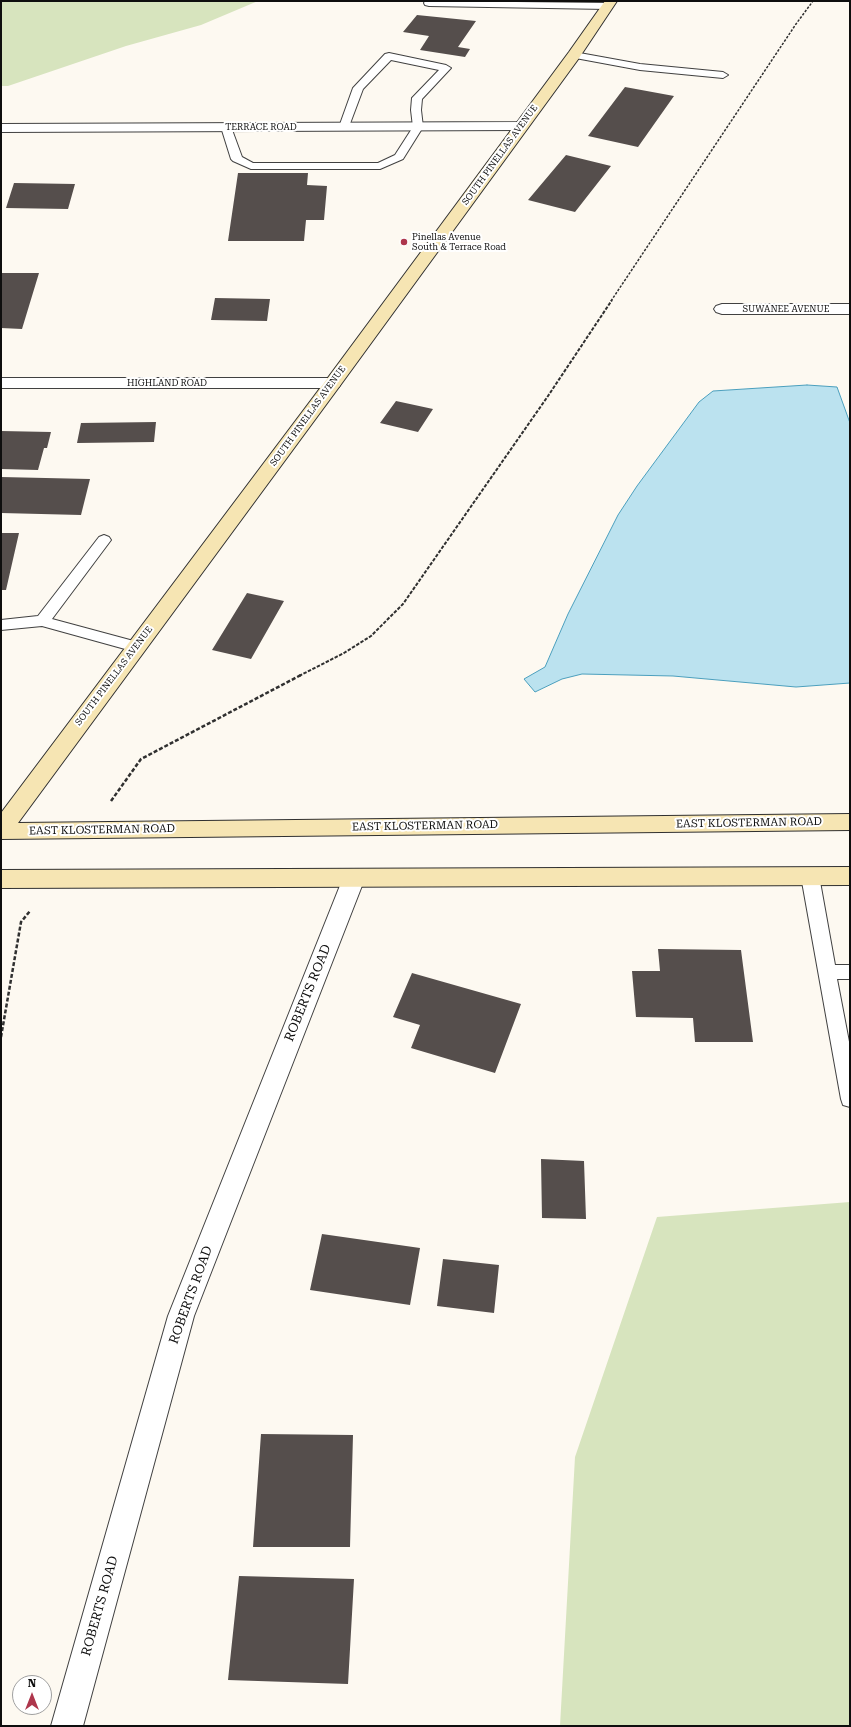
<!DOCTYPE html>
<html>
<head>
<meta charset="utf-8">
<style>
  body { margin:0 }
  #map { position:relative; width:851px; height:1727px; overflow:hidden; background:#fdf9f1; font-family:"Roboto Serif",serif }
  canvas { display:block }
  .frame { position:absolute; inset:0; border:2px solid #0e0e0e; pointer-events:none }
  .north { position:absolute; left:12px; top:1675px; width:40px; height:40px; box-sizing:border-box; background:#fff; border:1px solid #9f9f9f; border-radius:50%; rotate:0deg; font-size:11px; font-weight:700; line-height:16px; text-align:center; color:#0e0e0e }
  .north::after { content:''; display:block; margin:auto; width:14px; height:18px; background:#ae364c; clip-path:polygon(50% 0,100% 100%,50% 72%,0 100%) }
</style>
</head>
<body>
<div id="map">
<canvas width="851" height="1727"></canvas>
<div class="frame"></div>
<div class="north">N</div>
</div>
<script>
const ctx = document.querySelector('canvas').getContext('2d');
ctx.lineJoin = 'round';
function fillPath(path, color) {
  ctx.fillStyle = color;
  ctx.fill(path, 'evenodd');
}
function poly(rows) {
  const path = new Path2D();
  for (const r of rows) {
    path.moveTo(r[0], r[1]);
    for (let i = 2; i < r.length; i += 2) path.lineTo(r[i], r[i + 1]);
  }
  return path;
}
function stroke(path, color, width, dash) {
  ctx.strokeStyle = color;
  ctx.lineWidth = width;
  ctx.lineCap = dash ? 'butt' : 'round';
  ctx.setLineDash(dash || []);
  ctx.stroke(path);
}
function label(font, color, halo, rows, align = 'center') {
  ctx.font = font + ' "Roboto Serif",serif';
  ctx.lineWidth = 4;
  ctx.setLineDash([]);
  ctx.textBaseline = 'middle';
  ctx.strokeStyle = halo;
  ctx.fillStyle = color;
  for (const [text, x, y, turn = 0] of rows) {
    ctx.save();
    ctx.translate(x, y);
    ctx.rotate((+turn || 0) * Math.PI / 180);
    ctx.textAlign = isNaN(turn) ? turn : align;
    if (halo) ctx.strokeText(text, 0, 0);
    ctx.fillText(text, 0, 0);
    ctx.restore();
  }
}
fillPath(poly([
  [1,1,258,1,201,25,126,46,8,86,1,86],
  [850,1202,850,1726,560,1726,575,1457,657,1217]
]), '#d7e4be');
const water = poly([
  [807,385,837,387,850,423,850,683,796,687,673,676,582,674,562,679,535,692,524,679,545,667,568,614,618,515,637,486,699,402,713,391,807,385]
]);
fillPath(water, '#bbe2ef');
stroke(water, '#4b9fbd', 1);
fillPath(poly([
  [417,15,476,21,458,47,470,49,465,57,420,50,429,36,403,32],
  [625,87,674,96,638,147,588,136],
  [566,155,611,166,575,212,528,200],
  [238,173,308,173,307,185,327,186,324,220,306,220,304,241,228,241],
  [14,183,75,184,68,209,6,208],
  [1,273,39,273,22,329,1,328],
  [215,298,270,299,267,321,211,320],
  [396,401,433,409,418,432,380,423],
  [156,422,154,442,77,443,81,423],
  [1,431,51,432,47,448,44,448,38,470,1,469],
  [1,477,90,479,81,515,1,513],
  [1,533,19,533,6,590,1,590],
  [247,593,284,601,251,659,212,650],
  [658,949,741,950,753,1042,695,1042,693,1018,636,1017,632,971,660,971],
  [412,973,521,1004,495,1073,411,1048,420,1025,393,1017],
  [541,1159,584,1161,586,1219,542,1218],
  [322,1234,420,1248,410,1305,310,1290],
  [443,1259,499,1265,494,1313,437,1306],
  [261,1434,353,1435,350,1547,253,1547],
  [239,1576,354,1579,348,1684,228,1680]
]), '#554e4c');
const lane = poly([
  [425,1,607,3,612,6,607,9,429,6,425,5,424,3,425,1],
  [574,52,640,64,723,72,728,75,723,78,640,70,570,57,569,55,570,53,574,52],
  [389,53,446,65,451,68,422,99,421,110,423,127,403,159,380,169,251,169,233,161,231,159,221,127,226,124,231,127,242,157,253,163,378,163,395,155,413,127,411,110,412,98,439,70,391,60,363,89,348,129,344,130,339,127,353,88,385,54,389,53],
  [104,535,109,537,111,540,52,619,141,643,144,647,141,651,136,652,42,626,1,630,1,620,38,616,99,537,104,535],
  [810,869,816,871,819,876,835,965,850,965,850,979,837,979,850,1047,850,1107,843,1105,841,1099,801,876,804,871,810,869]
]);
const street = poly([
  [520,122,525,123,527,126,525,129,520,130,1,132,1,124,520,122],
  [722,304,850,304,850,314,722,314,716,312,714,309,716,306,722,304],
  [1,378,333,378,339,379,341,383,339,387,333,388,1,388,1,378],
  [354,869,362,872,365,878,194,1316,83,1726,51,1726,168,1316,343,878,346,872,354,869]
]);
const secondary = poly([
  [605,1,617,1,579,58,339,387,18,823,850,814,850,830,1,839,1,813,327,379,569,52,605,1],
  [850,867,850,885,1,888,1,870,850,867]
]);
stroke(lane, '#414141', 2);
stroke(street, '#414141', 2);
stroke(secondary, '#303030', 2);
stroke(poly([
  [611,301,796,24,813,1]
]), '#303030', 1.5, [2.5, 1.5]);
stroke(poly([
  [299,676,344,653,371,636,403,604,548,396,612,300]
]), '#303030', 2, [3.5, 1.5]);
stroke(poly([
  [111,801,141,759,301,675],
  [1,1037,21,922,30,911]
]), '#303030', 2.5, [4, 2]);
fillPath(lane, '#fff');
fillPath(street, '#fff');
fillPath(secondary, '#f6e5b3');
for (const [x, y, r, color] of [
  [404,242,4,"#ae364c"]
]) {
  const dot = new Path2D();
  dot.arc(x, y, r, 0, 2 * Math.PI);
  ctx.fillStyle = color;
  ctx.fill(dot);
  stroke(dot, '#fff', 1.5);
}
label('9px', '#0e0e0e', '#fff', [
  ["TERRACE ROAD",261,127],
  ["SOUTH PINELLAS AVENUE",500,155,-54],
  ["SUWANEE AVENUE",786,309],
  ["HIGHLAND ROAD",167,383],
  ["SOUTH PINELLAS AVENUE",308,416,-54],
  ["SOUTH PINELLAS AVENUE",114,676,-53]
]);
label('9px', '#0e0e0e', '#fff', [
  ["Pinellas Avenue",412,237],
  ["South & Terrace Road",412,247]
], 'left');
label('11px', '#0e0e0e', '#fff', [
  ["EAST KLOSTERMAN ROAD",749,823,-1],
  ["EAST KLOSTERMAN ROAD",425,826,-1],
  ["EAST KLOSTERMAN ROAD",102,830,-1]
]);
label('13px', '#0e0e0e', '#fff', [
  ["ROBERTS ROAD",308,993,-68],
  ["ROBERTS ROAD",191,1295,-70],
  ["ROBERTS ROAD",100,1606,-74]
]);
</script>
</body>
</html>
